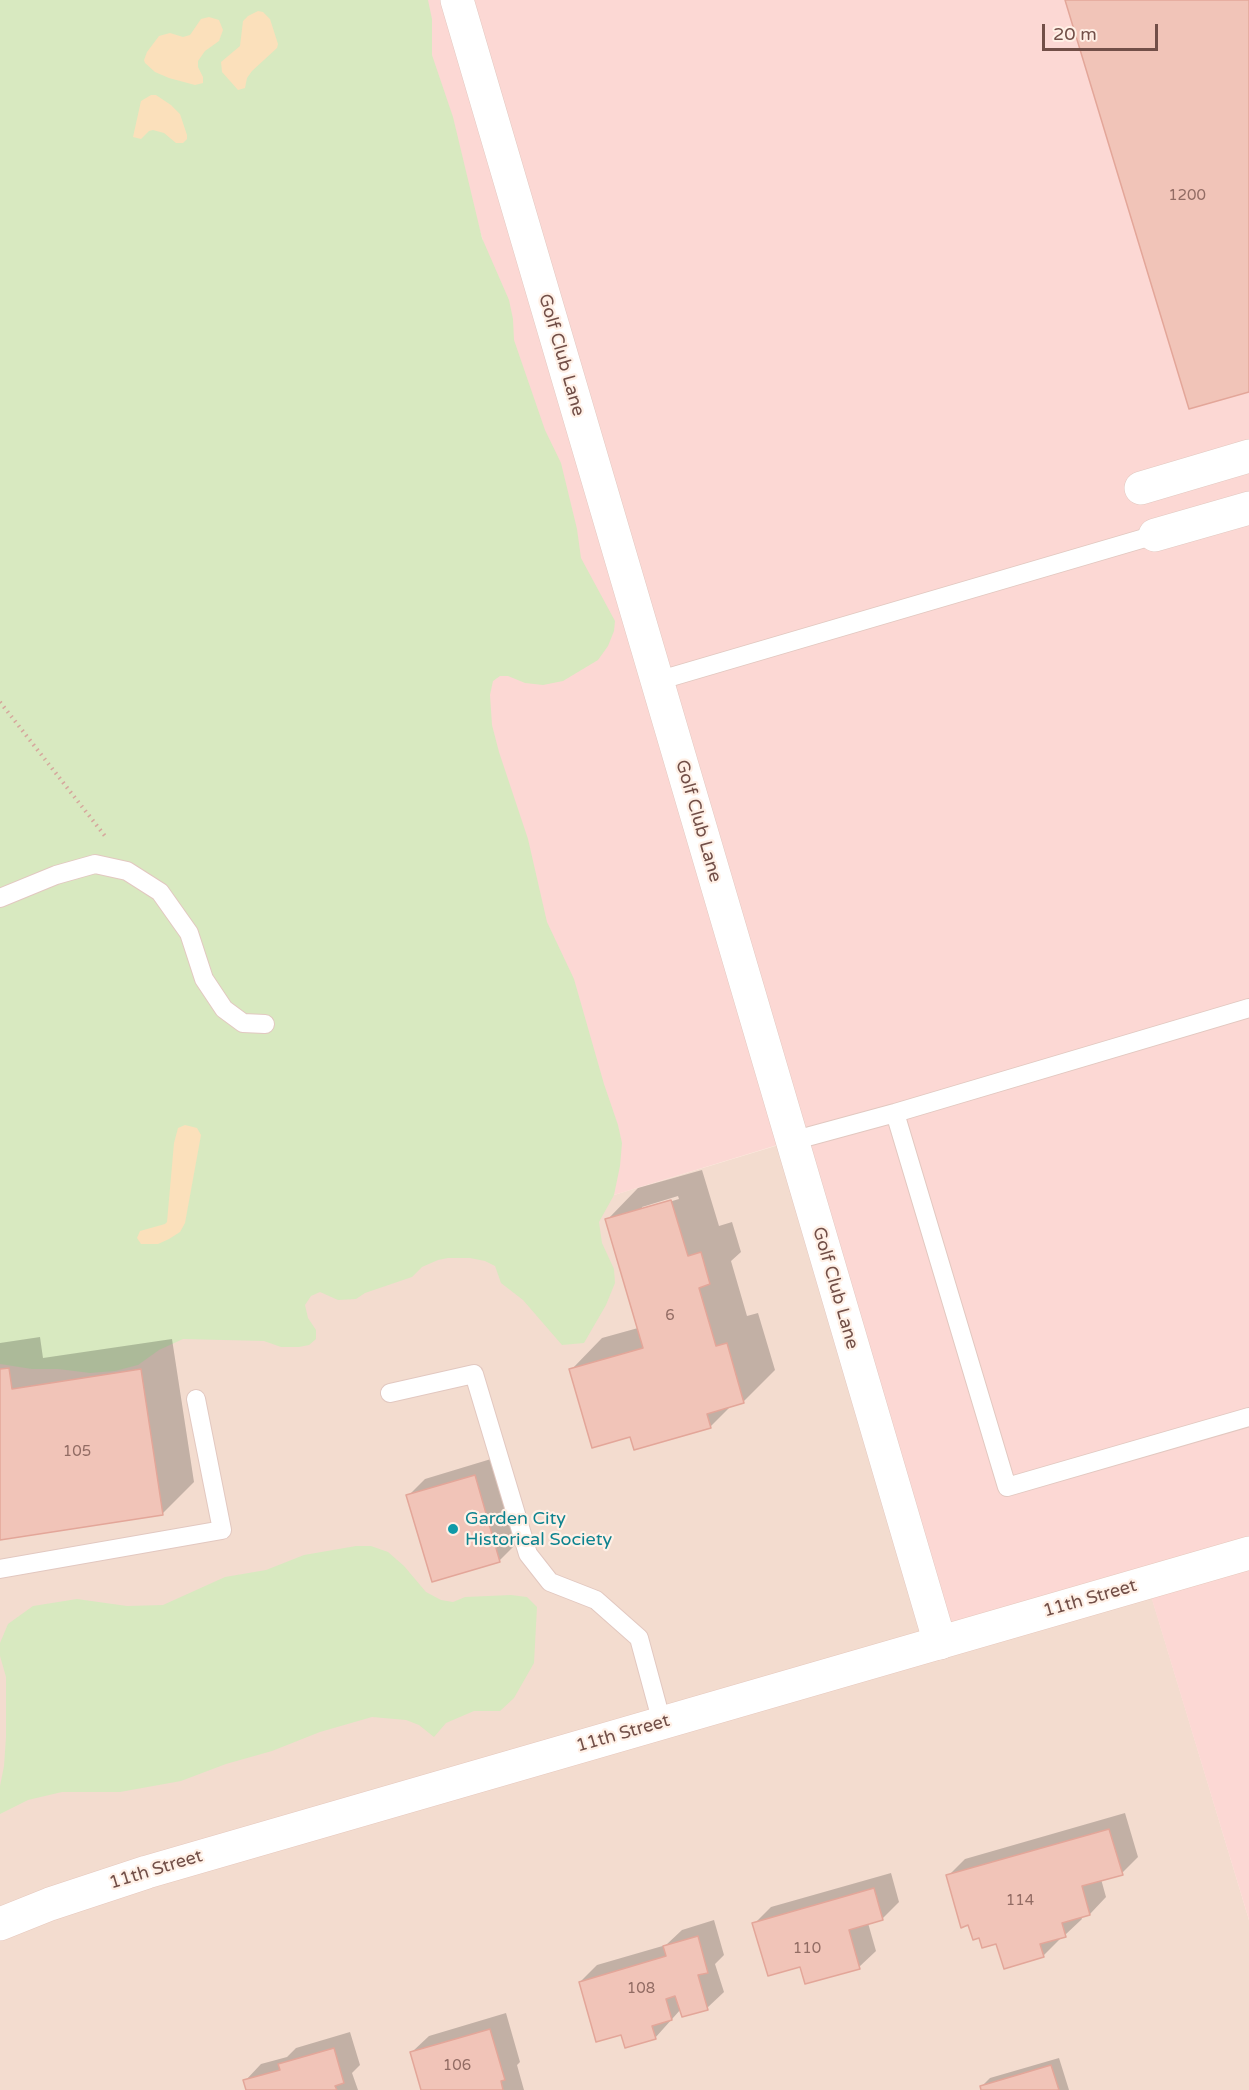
<!DOCTYPE html>
<html>
<head>
<meta charset="utf-8">
<style>
  body { margin:0 }
  #map { position:relative; width:1249px; height:2090px; overflow:hidden; background:#fcece0; font-family:"Varela Round",sans-serif }
  canvas { display:block }
  .scale { position:absolute; left:1042px; top:24px; width:116px; height:27px; box-sizing:border-box; border:3px solid #724f48; border-top:0; padding-left:8px; font-size:18px; line-height:21px; white-space:nowrap; color:#724f48; -webkit-text-stroke:4px #fff0e6; paint-order:stroke }
</style>
</head>
<body>
<div id="map">
<canvas width="1249" height="2090"></canvas>
<div class="scale">20 m</div>
</div>
<script>
const ctx = document.querySelector('canvas').getContext('2d');
ctx.lineJoin = 'round';
function fillPath(path, color) {
  ctx.fillStyle = color;
  ctx.fill(path, 'evenodd');
}
function poly(rows) {
  const path = new Path2D();
  for (const r of rows) {
    path.moveTo(r[0], r[1]);
    for (let i = 2; i < r.length; i += 2) path.lineTo(r[i], r[i + 1]);
  }
  return path;
}
function stroke(path, color, width, dash) {
  ctx.strokeStyle = color;
  ctx.lineWidth = width;
  ctx.lineCap = dash ? 'butt' : 'round';
  ctx.setLineDash(dash || []);
  ctx.stroke(path);
}
function label(font, color, halo, rows, align = 'center') {
  ctx.font = font + ' "Varela Round",sans-serif';
  ctx.lineWidth = 4.5;
  ctx.setLineDash([]);
  ctx.textBaseline = 'middle';
  ctx.strokeStyle = halo;
  ctx.fillStyle = color;
  for (const [text, x, y, turn = 0] of rows) {
    ctx.save();
    ctx.translate(x, y);
    ctx.rotate((+turn || 0) * Math.PI / 180);
    ctx.textAlign = isNaN(turn) ? turn : align;
    if (halo) ctx.strokeText(text, 0, 0);
    ctx.fillText(text, 0, 0);
    ctx.restore();
  }
}
fillPath(poly([
  [792,1141,1147,1582,1249,1920,1249,2090,0,2090,0,1335,582,1215,614,1195]
]), '#f3dccf');
fillPath(poly([
  [413,0,1249,0,1249,1920,1147,1583,935,1642,787,1142,614,1195,468,659,595,627]
]), '#fcd8d4');
fillPath(poly([
  [0,0,428,0,432,19,432,55,453,117,482,238,509,300,513,319,514,340,545,430,561,463,577,529,581,558,615,621,614,631,608,646,598,660,563,681,543,685,525,683,508,676,500,676,493,681,490,695,492,725,499,752,528,839,547,922,574,979,604,1084,618,1125,622,1143,620,1166,614,1195,599,1222,602,1243,614,1269,615,1283,606,1305,584,1343,562,1345,523,1300,501,1283,495,1266,485,1261,470,1258,448,1258,438,1260,422,1267,412,1277,365,1293,356,1299,338,1300,320,1292,311,1296,305,1305,308,1318,316,1330,316,1339,309,1345,299,1347,281,1347,264,1341,183,1339,159,1350,138,1365,115,1371,90,1373,58,1369,32,1369,0,1364],
  [356,1546,371,1546,388,1552,404,1566,426,1592,441,1600,453,1602,465,1597,511,1595,527,1597,537,1607,534,1663,514,1698,500,1711,474,1711,446,1723,434,1737,419,1725,406,1720,372,1717,320,1732,272,1751,226,1764,181,1781,120,1792,62,1792,28,1800,0,1814,0,1786,4,1766,6,1737,6,1677,0,1656,0,1643,8,1624,33,1606,77,1599,127,1606,163,1605,225,1577,266,1570,304,1555]
]), '#d8e9c0');
fillPath(poly([
  [258,11,263,12,270,19,278,44,277,48,252,71,247,78,245,88,238,90,222,72,221,62,240,46,243,21,248,16],
  [209,17,219,20,223,30,219,41,205,51,198,61,198,67,203,77,203,83,195,85,169,78,155,72,145,63,144,60,147,52,159,36,170,33,183,37,190,35,201,19],
  [151,95,156,95,171,105,180,114,187,135,187,139,183,143,176,143,164,133,153,130,149,131,141,139,133,137,141,101],
  [185,1125,197,1128,201,1135,185,1223,180,1232,169,1239,158,1244,141,1244,137,1238,140,1231,165,1224,167,1222,174,1143,178,1128]
]), '#fbe0bb');
fillPath(poly([
  [702,1170,719,1226,732,1222,741,1252,731,1261,747,1316,758,1313,775,1370,744,1401,732,1405,711,1426,635,1448,631,1435,571,1370,602,1338,638,1328,607,1220,638,1188],
  [678,1196,679,1199,642,1210,642,1207],
  [40,1337,43,1358,172,1339,194,1482,162,1514,0,1538,0,1343],
  [491,1459,516,1544,499,1561,408,1496,425,1479],
  [1125,1813,1138,1857,1122,1873,1101,1879,1106,1897,1090,1914,1081,1916,1082,1919,1065,1935,1059,1937,1060,1939,1043,1956,998,1942,948,1876,965,1859],
  [891,1873,899,1902,882,1919,868,1923,876,1951,859,1967,801,1965,754,1924,771,1907],
  [714,1920,724,1955,715,1964,724,1992,707,2008,681,2009,655,2038,622,2033,580,1982,597,1965,666,1945,682,1930],
  [506,2013,520,2062,517,2065,524,2090,423,2090,412,2052,429,2036],
  [350,2032,360,2065,352,2073,358,2090,247,2090,245,2081,261,2064,287,2057,296,2048],
  [1059,2058,1069,2090,983,2090,982,2086,990,2078]
]), '#0003');
const building = poly([
  [1065,0,1249,0,1249,392,1189,409,1065,0],
  [671,1200,688,1256,701,1252,710,1284,699,1288,716,1346,727,1343,744,1403,707,1414,711,1428,634,1450,630,1437,592,1448,569,1369,643,1348,605,1219,671,1200],
  [9,1368,12,1389,141,1369,163,1515,0,1540,0,1369,9,1368],
  [475,1475,500,1562,432,1582,406,1495,475,1475],
  [1109,1829,1123,1875,1082,1886,1090,1915,1062,1923,1066,1937,1040,1944,1044,1957,1004,1969,996,1944,982,1948,979,1938,973,1940,968,1925,961,1928,946,1875,1109,1829],
  [874,1888,883,1920,849,1930,860,1969,805,1984,800,1967,768,1976,752,1923,874,1888],
  [698,1936,708,1973,698,1975,708,2010,682,2017,675,1996,666,1999,672,2020,652,2026,656,2039,625,2048,621,2035,596,2042,579,1982,666,1956,663,1946,698,1936],
  [490,2029,505,2080,501,2081,503,2090,421,2090,410,2052,490,2029],
  [334,2048,344,2083,335,2086,337,2090,246,2090,243,2080,280,2070,278,2064,334,2048],
  [1051,2065,1059,2090,981,2090,980,2086,1051,2065]
]);
fillPath(building, '#f1c4b8');
stroke(building, '#e3a699', 1.5);
const lane = poly([
  [657,681,1155,535],
  [0,898,56,875,95,864,127,871,160,892,189,933,204,979,224,1009,243,1023,265,1024],
  [895,1113,1007,1487,1249,1417],
  [792,1141,895,1113,1249,1008],
  [390,1393,474,1374,528,1554,550,1582,596,1600,639,1638,662,1723],
  [0,1569,222,1530,196,1399]
]);
const street = poly([
  [457,0,940,1643],
  [1141,488,1249,456],
  [1155,535,1249,508]
]);
const secondary = poly([
  [0,1924,50,1904,147,1872,1249,1553]
]);
stroke(lane, '#e2c8c0', 20);
stroke(street, '#e2c8c0', 34);
stroke(secondary, '#e6c8bd', 34);
stroke(poly([
  [0,702,105,836]
]), '#d5a79c', 4, [1.5, 4.5]);
stroke(lane, '#fff', 18);
stroke(street, '#fff', 33);
stroke(secondary, '#fff', 33);
for (const [x, y, r, color] of [
  [453,1529,6,"#0f9aa8"]
]) {
  const dot = new Path2D();
  dot.arc(x, y, r, 0, 2 * Math.PI);
  ctx.fillStyle = color;
  ctx.fill(dot);
  stroke(dot, '#fff0e6', 2);
}
label('15px', '#926c64', null, [
  ["1200",1187,196],
  ["6",670,1316],
  ["105",77,1452],
  ["114",1020,1901],
  ["110",807,1949],
  ["108",641,1989],
  ["106",457,2066]
]);
label('18px', '#724f48', '#fff0e6', [
  ["Golf Club Lane",561,355,74],
  ["Golf Club Lane",698,821,74],
  ["Golf Club Lane",835,1288,74],
  ["11th Street",1090,1599,-16],
  ["11th Street",623,1734,-16],
  ["11th Street",156,1870,-17]
]);
label('18px', '#0d838f', '#fff0e6', [
  ["Garden City",465,1519],
  ["Historical Society",465,1540]
], 'left');
</script>
</body>
</html>
